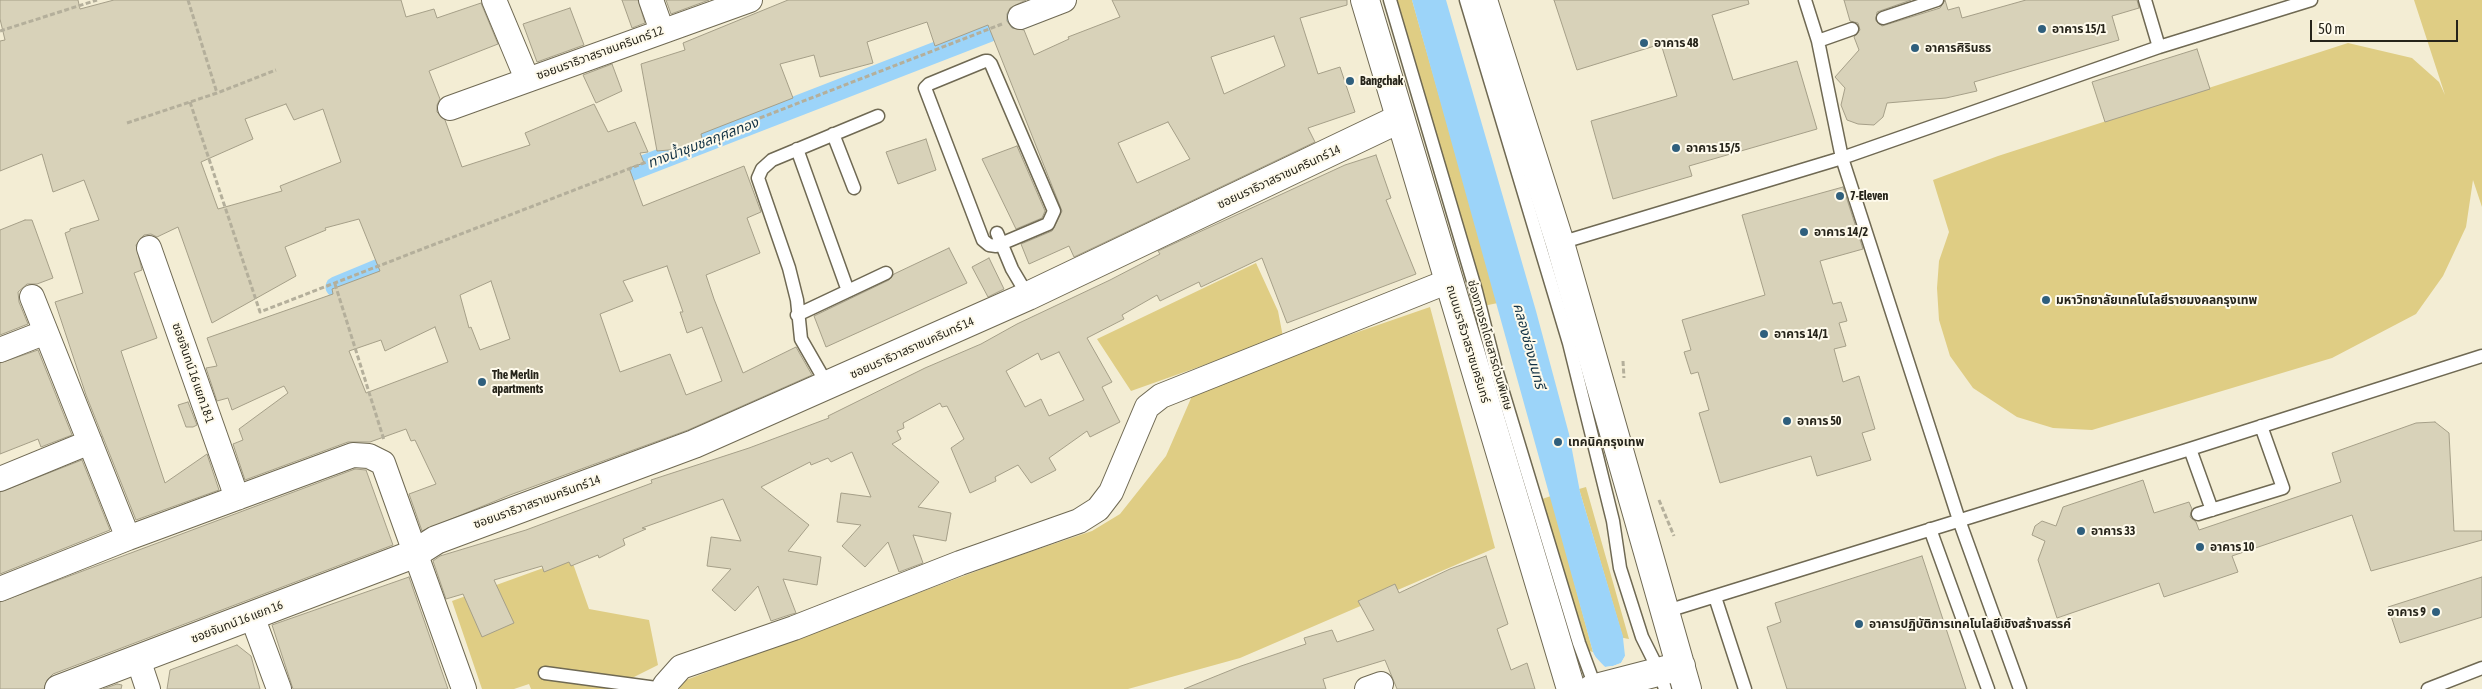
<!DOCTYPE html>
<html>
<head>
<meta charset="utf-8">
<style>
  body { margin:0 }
  #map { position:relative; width:2482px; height:689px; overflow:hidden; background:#f3edd4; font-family:"Asap Condensed",sans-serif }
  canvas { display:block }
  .scale { position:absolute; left:2310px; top:20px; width:148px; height:22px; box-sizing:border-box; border:2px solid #26241a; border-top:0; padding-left:6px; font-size:15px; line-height:18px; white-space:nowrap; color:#26241a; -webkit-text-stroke:4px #fefaeb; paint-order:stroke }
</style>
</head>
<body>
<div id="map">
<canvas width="2482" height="689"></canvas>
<div class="scale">50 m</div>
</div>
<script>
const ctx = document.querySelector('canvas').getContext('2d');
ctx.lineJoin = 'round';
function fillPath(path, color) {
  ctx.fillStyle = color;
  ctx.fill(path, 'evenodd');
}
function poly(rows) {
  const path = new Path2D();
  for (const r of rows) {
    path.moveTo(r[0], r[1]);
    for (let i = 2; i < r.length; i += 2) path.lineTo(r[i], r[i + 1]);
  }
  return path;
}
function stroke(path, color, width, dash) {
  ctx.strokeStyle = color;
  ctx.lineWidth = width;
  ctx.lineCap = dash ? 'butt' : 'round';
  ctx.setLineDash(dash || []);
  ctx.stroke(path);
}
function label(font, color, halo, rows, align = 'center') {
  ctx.font = font + ' "Asap Condensed","Noto Sans Thai",sans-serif';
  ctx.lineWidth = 4;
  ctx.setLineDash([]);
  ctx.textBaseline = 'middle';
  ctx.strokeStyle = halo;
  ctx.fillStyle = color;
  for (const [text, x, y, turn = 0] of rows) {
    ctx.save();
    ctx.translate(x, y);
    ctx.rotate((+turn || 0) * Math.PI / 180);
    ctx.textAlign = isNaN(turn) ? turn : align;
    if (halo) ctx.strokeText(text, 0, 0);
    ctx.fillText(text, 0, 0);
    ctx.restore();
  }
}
fillPath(poly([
  [1393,0,1412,0,1498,303,1483,306],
  [2414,0,2482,0,2482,207,2473,180,2466,227,2443,276,2416,314,2332,358,2092,430,2053,428,2017,417,1973,388,1950,356,1939,320,1937,288,1939,261,1949,232,1933,180,1998,156,2348,43,2412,58,2439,82,2445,95],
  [1256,263,1278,311,1283,337,1131,391,1097,339],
  [1430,307,1495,548,1240,658,1128,689,679,689,686,680,1009,559,1092,531,1120,514,1166,456,1192,396,1225,378],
  [1586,487,1629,639,1623,638,1580,492,1579,489],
  [1551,496,1593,652,1585,650,1539,500],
  [571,558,589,609,649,620,658,665,610,689,531,689,529,684,514,689,482,689,452,601]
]), '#dfcd84');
fillPath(poly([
  [1412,0,1446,0,1536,311,1569,434,1580,492,1625,643,1625,656,1621,663,1613,666,1605,667,1598,662,1593,652]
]), '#9cd4f9');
fillPath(poly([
  [1623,638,1626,639,1627,643,1627,656,1623,664,1614,669,1603,670,1596,663,1590,651,1605,667,1613,666,1621,663,1625,656]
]), '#f3edd4');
stroke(poly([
  [604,181,1037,13],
  [336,287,406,258]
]), '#9cd4f9', 21);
const building = poly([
  [0,0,78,0,80,9,114,0,401,0,406,17,434,9,437,18,481,3,498,44,429,71,440,99,437,105,437,112,445,120,462,167,530,145,525,133,594,104,608,132,635,122,648,152,640,153,644,163,629,168,643,206,744,166,761,212,747,218,760,253,706,275,714,299,743,373,796,347,812,375,688,430,510,495,422,531,409,494,436,484,415,440,411,441,406,429,370,442,348,442,245,480,233,444,243,440,239,429,288,393,284,386,232,410,228,398,217,401,206,368,217,366,207,338,333,294,332,289,380,271,359,219,325,228,326,230,285,247,296,276,212,323,178,227,157,237,151,234,144,235,136,245,142,270,134,273,157,338,121,351,165,483,207,454,219,490,136,520,86,395,55,302,83,293,65,233,70,231,70,229,99,220,84,180,53,192,42,154,0,171,0,41,5,40,0,19,0,0],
  [286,104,294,120,323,109,341,162,280,186,282,191,218,209,201,162,253,139,245,119,286,104],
  [667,266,683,312,680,312,687,333,702,327,722,381,686,395,670,354,620,372,600,314,633,301,623,281,667,266],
  [491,281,510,339,480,350,471,327,469,328,460,295,491,281],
  [435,327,448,362,366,393,349,351,381,340,385,351,435,327],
  [622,0,638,0,645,23,632,28,622,0],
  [666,0,709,0,671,14,666,0],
  [788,0,1026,0,1010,8,1007,14,1007,21,1012,28,1024,30,1034,55,1069,39,1068,37,1120,17,1112,0,1347,0,1347,5,1300,18,1318,74,1340,67,1355,112,1308,128,1315,142,1074,257,1069,246,1029,264,1021,244,1052,231,1062,211,988,25,935,46,927,22,867,42,873,63,820,77,814,55,780,64,793,98,701,134,704,147,657,151,641,64,685,50,683,43,788,0],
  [1274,36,1285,66,1224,94,1211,57,1274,36],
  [1168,122,1190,159,1137,183,1118,143,1168,122],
  [1554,0,1748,0,1749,4,1712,15,1733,80,1797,61,1817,129,1689,166,1692,176,1613,199,1591,121,1677,96,1661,44,1577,70,1554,0],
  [1844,0,1911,0,1877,12,1876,21,1882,26,1940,8,1945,0,1948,10,1959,7,1962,18,2026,0,2137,0,2139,8,2112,16,2119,40,1974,82,1977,91,1946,98,1887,103,1883,117,1874,125,1858,124,1847,120,1841,105,1845,88,1835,77,1859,50,1854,37,1860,30,1858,23,1850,21,1844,0],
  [570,8,584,45,537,62,523,24,570,8],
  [2197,49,2210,89,2105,122,2092,82,2197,49],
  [612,64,622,91,596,103,583,75,612,64],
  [926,139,936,170,898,184,886,152,926,139],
  [1017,146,1045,211,1042,218,1016,229,982,159,1017,146],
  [1376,155,1391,198,1386,200,1416,274,1287,323,1262,258,1201,287,1199,282,1160,301,1157,295,1122,315,1124,319,1087,338,1112,382,1102,387,1120,422,1090,437,1087,431,1049,458,1056,470,1031,483,1018,465,995,477,996,481,970,493,951,448,964,439,947,406,942,407,940,403,903,423,904,428,897,431,901,439,892,444,939,482,918,507,951,513,946,541,913,535,923,563,899,572,888,542,865,567,842,546,861,525,837,522,841,493,871,497,852,452,831,462,828,458,811,465,810,462,761,487,809,525,788,551,821,557,817,585,783,579,796,613,789,615,771,621,758,586,735,611,712,590,731,569,707,566,711,537,741,541,723,499,642,528,646,529,623,539,625,545,599,558,598,555,571,566,569,562,544,572,542,566,494,580,514,623,482,637,463,594,446,599,433,561,440,556,526,530,652,483,651,480,749,448,829,418,828,416,925,368,981,344,1017,324,1110,280,1160,254,1158,251,1345,165,1376,155],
  [1059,352,1084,400,1049,416,1041,399,1025,407,1006,371,1038,353,1041,360,1059,352],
  [1843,187,1863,249,1820,261,1833,304,1841,302,1847,321,1839,323,1846,346,1834,349,1843,382,1859,376,1875,429,1862,433,1871,460,1817,476,1811,456,1720,483,1699,413,1709,410,1698,372,1691,374,1684,352,1691,350,1682,320,1765,295,1742,215,1843,187],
  [25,220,32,220,53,278,37,284,27,284,18,292,19,302,28,324,0,335,0,230,25,220],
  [949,248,967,283,826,347,814,316,889,280,894,274,949,248],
  [989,258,1004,289,988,297,972,267,989,258],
  [38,350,72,435,41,447,38,439,0,454,0,363,38,350],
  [188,402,197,425,193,427,186,427,178,405,188,402],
  [2435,422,2449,433,2454,531,2482,531,2482,540,2371,571,2352,515,2232,556,2238,572,2164,597,2159,583,2057,618,2038,560,2045,541,2032,535,2035,526,2042,521,2056,526,2063,507,2143,480,2154,513,2189,502,2192,509,2190,517,2196,522,2199,530,2341,482,2332,453,2416,423,2435,422],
  [82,460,110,530,0,574,0,492,82,460],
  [355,469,366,470,393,545,53,674,47,680,44,689,0,689,0,602,355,469],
  [1486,556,1508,624,1497,629,1511,670,1527,663,1535,689,1397,689,1385,660,1323,679,1326,689,1184,689,1241,666,1306,644,1304,638,1332,630,1337,642,1374,630,1358,601,1395,584,1399,593,1450,569,1486,556],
  [1922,556,1966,689,1787,689,1767,627,1781,622,1775,603,1922,556],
  [409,577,448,689,293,689,272,625,409,577],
  [2482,577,2482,617,2400,643,2388,607,2482,577],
  [237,645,251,656,260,689,167,689,170,670,237,645],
  [117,684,122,685,121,689,103,689,117,684]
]);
fillPath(building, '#d8d2b9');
stroke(building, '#a59f88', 1);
const service = poly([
  [1390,0,1476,291,1495,366,1579,643,1596,689],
  [1466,0,1569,343,1613,521,1620,568,1642,637,1660,673,1665,689],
  [1805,0,1818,41,1842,158,1959,520,2020,689],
  [2145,0,2159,47],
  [1883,18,1937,0],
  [1818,41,1852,29],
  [985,61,988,61,991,64,1054,211,1048,224,996,246,989,245,983,240,925,88,929,84,985,61],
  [833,134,854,188],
  [797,149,848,291],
  [997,233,1012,269,1028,296],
  [1560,243,1842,158,2159,47,2311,0],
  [797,315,886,273],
  [828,386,801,339,797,300,789,268,758,178,762,169,772,160,878,116],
  [2190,449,2212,510],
  [2198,514,2283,488,2261,426],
  [1930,529,1988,689],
  [1715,597,1745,689],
  [1664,612,2190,449,2482,356],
  [545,673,664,689],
  [2428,689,2482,668]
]);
const minor = poly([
  [494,0,527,79],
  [651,0,662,31],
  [1020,17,1064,0],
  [450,108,750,0],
  [149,248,237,498],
  [32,297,128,538],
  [0,350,46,332],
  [0,479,90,442],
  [0,589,128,538,353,455,369,456,383,463,464,689],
  [252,616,279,689],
  [138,659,148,689],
  [666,689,665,685,681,667,794,628,960,563,1079,521,1098,509,1111,492,1147,407,1161,396,1449,281],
  [1367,689,1381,684]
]);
const tertiary = poly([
  [59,689,414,554,436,540,694,444,1028,296,1399,119]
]);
const primary = poly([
  [1365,0,1571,689],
  [1483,0,1560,243,1687,689],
  [1592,689,1681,666]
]);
stroke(service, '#6f6953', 15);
stroke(minor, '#6f6953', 26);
stroke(tertiary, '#6f6953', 30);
stroke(primary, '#6f6953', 30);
stroke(poly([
  [188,0,217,93],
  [0,31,97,0],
  [190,102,260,312,1002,24],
  [127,123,217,93,276,70],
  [335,284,384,440],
  [1623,361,1624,378],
  [1659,500,1674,536]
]), '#b4af9b', 3, [5, 2.5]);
stroke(service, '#fff', 12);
stroke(minor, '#fff', 24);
stroke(tertiary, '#fff', 28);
stroke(primary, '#fff', 28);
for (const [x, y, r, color] of [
  [2042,29,5,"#2f5f7d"],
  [1644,43,5,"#2f5f7d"],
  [1915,48,5,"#2f5f7d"],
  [1350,81,5,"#2f5f7d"],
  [1676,148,5,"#2f5f7d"],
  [1840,196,5,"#2f5f7d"],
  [1804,232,5,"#2f5f7d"],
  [2046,300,5,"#2f5f7d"],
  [1764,334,5,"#2f5f7d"],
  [482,382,5,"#2f5f7d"],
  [1787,421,5,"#2f5f7d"],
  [1558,442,5,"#2f5f7d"],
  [2081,531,5,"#2f5f7d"],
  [2200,547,5,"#2f5f7d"],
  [2436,612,5,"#2f5f7d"],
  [1859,624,5,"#2f5f7d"]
]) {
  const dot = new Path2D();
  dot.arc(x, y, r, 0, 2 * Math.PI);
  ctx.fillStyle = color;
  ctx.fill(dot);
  stroke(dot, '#fefaeb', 2);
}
label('bold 12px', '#26241a', '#fefaeb', [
  ["อาคาร 15/1",2052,29],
  ["อาคาร 48",1654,43],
  ["อาคารศิรินธร",1925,48],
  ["Bangchak",1360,81],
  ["อาคาร 15/5",1686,148],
  ["7-Eleven",1850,196],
  ["อาคาร 14/2",1814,232],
  ["มหาวิทยาลัยเทคโนโลยีราชมงคลกรุงเทพ",2056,300],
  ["อาคาร 14/1",1774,334],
  ["The Merlin",492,375],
  ["apartments",492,389],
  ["อาคาร 50",1797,421],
  ["เทคนิคกรุงเทพ",1568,442],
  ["อาคาร 33",2091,531],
  ["อาคาร 10",2210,547],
  ["อาคาร 9",2426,612,"right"],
  ["อาคารปฏิบัติการเทคโนโลยีเชิงสร้างสรรค์",1869,624]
], 'left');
label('12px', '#26241a', '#fefaeb', [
  ["ซอยนราธิวาสราชนครินทร์ 12",600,53,-20],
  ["ซอยนราธิวาสราชนครินทร์ 14",1279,177,-25],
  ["ถนนนราธิวาสราชนครินทร์",1468,344,73],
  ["ช่องทางรถโดยสารด่วนพิเศษ",1490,345,74],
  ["ซอยนราธิวาสราชนครินทร์ 14",912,348,-24],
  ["ซอยจันทน์ 16 แยก 18-1",193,373,71],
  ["ซอยนราธิวาสราชนครินทร์ 14",537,502,-20],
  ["ซอยจันทน์ 16 แยก 16",237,622,-21]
]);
label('italic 14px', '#123245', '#fefaeb', [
  ["ทางน้ำชุมชลกุศลทอง",703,143,-21],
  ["คลองช่องนนทรี",1529,346,75]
]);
</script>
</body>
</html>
